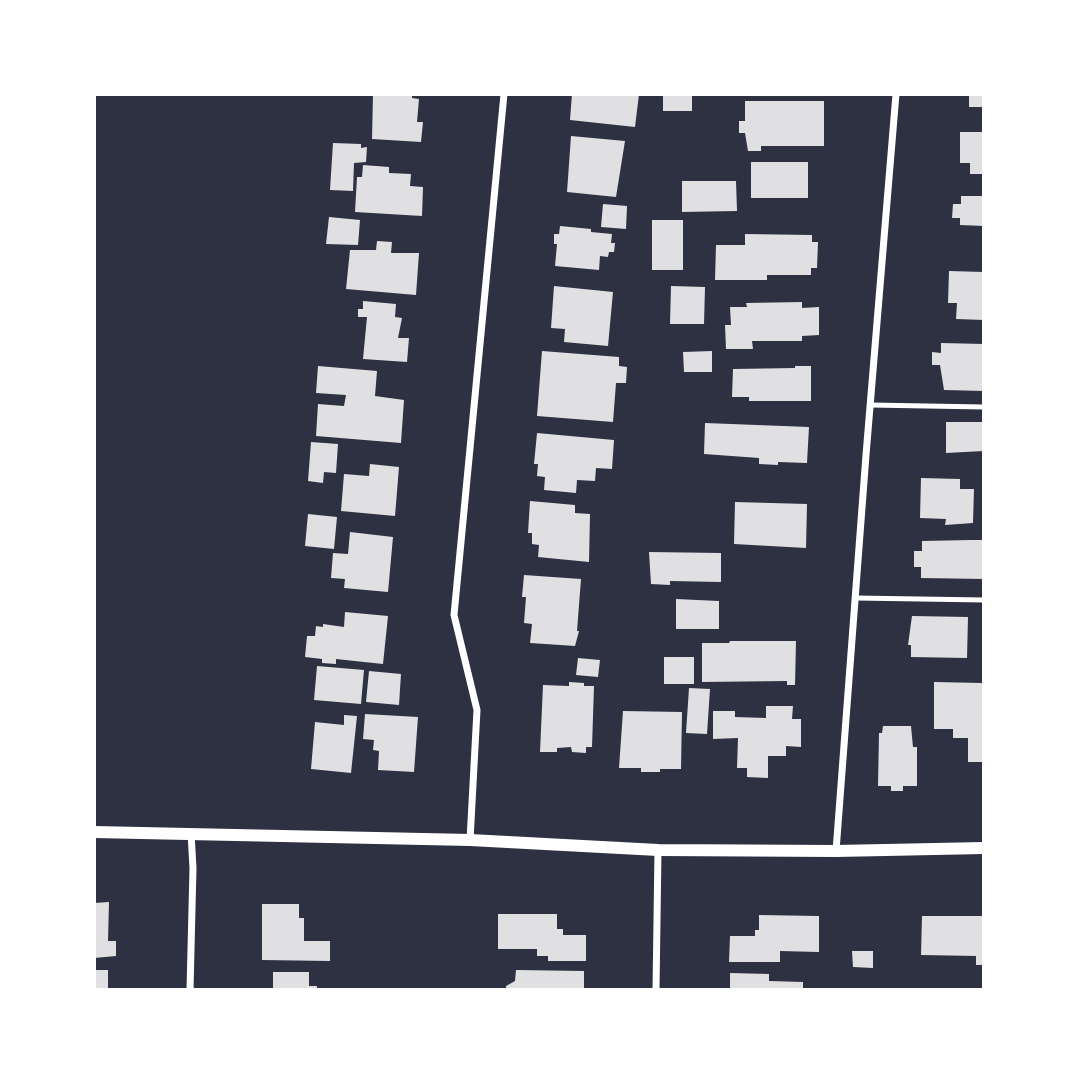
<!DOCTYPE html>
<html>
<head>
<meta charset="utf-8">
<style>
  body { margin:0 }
  #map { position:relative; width:1078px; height:1084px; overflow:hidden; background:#2d3142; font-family:Cabin,sans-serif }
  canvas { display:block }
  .frame { position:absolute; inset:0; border:96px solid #fff; pointer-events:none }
</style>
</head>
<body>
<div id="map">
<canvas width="1078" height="1084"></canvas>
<div class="frame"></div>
</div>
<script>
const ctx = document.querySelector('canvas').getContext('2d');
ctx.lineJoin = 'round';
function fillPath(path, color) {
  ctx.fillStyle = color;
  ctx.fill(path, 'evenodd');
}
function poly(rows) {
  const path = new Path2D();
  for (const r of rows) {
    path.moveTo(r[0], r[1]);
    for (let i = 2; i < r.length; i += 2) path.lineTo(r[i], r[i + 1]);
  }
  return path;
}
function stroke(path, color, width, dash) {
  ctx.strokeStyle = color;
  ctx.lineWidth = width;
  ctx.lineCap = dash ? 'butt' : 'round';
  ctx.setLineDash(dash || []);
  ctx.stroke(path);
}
fillPath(poly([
  [373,94,412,94,412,98,419,99,417,122,423,122,421,142,372,139],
  [572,94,639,94,635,127,570,120],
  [663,94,692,94,692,111,663,111],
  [969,94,984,94,984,107,969,107],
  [745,101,824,101,824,146,761,146,761,151,748,151,745,133,739,133,739,121,745,121],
  [960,132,984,132,984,174,970,174,970,163,960,163],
  [571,136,625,141,616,197,567,192],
  [333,143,361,144,361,148,367,147,366,162,354,163,353,191,330,190],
  [751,162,808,162,808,198,751,198],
  [363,165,389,167,389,173,411,174,410,186,423,187,422,216,355,212,357,177,362,177],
  [682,181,736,181,737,211,682,212],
  [961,196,984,196,984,226,960,225,960,218,952,218,953,204,961,204],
  [603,204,627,206,626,229,601,227],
  [329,217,360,220,358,245,326,244],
  [652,220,683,220,683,270,652,270],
  [560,226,591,229,591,232,612,234,611,243,615,243,614,252,609,252,608,257,600,256,599,270,555,266,557,244,554,244,554,234,559,234],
  [745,234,812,235,812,242,818,242,817,268,811,268,811,275,767,275,767,280,715,280,716,245,745,245],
  [377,241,392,242,391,253,419,253,416,295,346,289,350,250,376,250],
  [949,271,984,272,984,320,956,319,957,303,948,303],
  [554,286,613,292,608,346,564,342,565,329,551,328],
  [671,286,705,287,704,324,670,324],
  [363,301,396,304,395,317,402,318,398,338,409,338,407,362,363,359,367,317,358,317,358,309,363,309],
  [802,302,802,308,819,307,819,335,802,336,802,341,752,341,753,349,726,349,725,325,731,325,730,307,747,307,746,303],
  [941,343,984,344,984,391,944,390,940,365,932,365,932,352,941,353],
  [542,351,619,357,619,366,627,367,626,383,616,383,613,422,537,416],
  [712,351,712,372,684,372,683,352],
  [318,366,377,371,375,396,404,400,401,443,316,436,318,404,344,406,346,395,316,393],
  [795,366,811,366,811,401,749,401,749,397,732,397,733,369,795,368],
  [946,422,984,422,984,451,946,453],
  [705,423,809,427,807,463,778,462,778,465,759,464,759,458,704,454],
  [537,433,614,440,612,469,596,468,595,481,577,480,576,493,544,490,545,477,537,476,538,464,534,464],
  [311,442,338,444,336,473,324,472,323,483,308,481],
  [370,464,399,467,395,516,341,511,344,474,369,476],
  [921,478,960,479,960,489,974,489,973,523,945,525,946,519,920,518],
  [530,501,575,505,575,513,590,514,589,562,538,557,539,545,532,544,532,533,528,533],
  [735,502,807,504,806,548,734,544],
  [308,514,337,517,334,549,305,546],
  [350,532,393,537,388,592,344,588,345,579,331,578,333,553,348,554],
  [971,540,984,540,984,579,921,578,921,567,914,567,914,551,922,551,922,541],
  [649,552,721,553,721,582,670,581,670,585,651,584],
  [524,575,581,579,577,631,579,631,575,646,530,643,532,624,524,623,526,597,522,597],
  [676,599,719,601,719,629,676,629],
  [345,612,388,616,383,664,336,659,336,664,322,663,322,659,305,657,307,636,315,636,316,626,323,627,323,624,344,627],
  [912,616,968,617,967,658,911,657,911,645,908,645],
  [730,641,796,641,795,685,787,685,787,681,702,682,702,643,729,643],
  [664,657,694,657,694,684,664,684],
  [578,658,600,660,598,677,576,675],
  [317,666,364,670,361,704,314,700],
  [369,671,401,674,399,705,366,702],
  [569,682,584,683,584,686,594,686,592,747,586,747,586,753,572,752,571,747,557,748,557,752,540,752,543,685,569,686],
  [934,682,982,683,984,762,968,762,968,738,953,738,953,729,934,729],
  [689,688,710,689,707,734,686,733],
  [766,706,793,706,792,719,801,719,801,747,786,746,786,756,768,756,768,778,747,777,747,768,737,768,738,738,713,739,713,711,735,711,735,717,766,718],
  [623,711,682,712,681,769,660,769,660,772,641,772,641,768,619,768],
  [365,714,418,717,414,772,378,770,379,751,373,750,374,740,363,739],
  [344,715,357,716,351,773,311,769,315,722,344,725],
  [883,726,911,726,913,747,917,747,917,786,903,786,903,791,891,791,891,786,878,786,879,733,882,733],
  [109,902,108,941,116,941,116,956,94,958,94,903],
  [262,904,299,904,299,918,304,918,304,941,330,941,330,961,262,960],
  [498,914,557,914,557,929,563,929,563,935,586,935,586,961,548,961,548,956,537,956,537,949,498,949],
  [759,915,819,916,819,952,780,951,780,962,729,962,730,936,755,936,755,930,759,930],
  [922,916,984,916,984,965,976,965,976,956,921,955],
  [852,951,873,951,873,968,853,967],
  [94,970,108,970,108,990,94,990],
  [516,970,584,971,584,990,506,990,506,986,515,981],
  [273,972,309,972,309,986,317,986,317,990,273,990],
  [730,973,769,974,769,981,803,982,803,990,730,990]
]), '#e0e0e3');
stroke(poly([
  [870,405,984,407],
  [855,598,984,600]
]), '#fff', 5);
stroke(poly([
  [470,840,477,710,454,615,504,94],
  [836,851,866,455,896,94],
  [190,990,193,868,191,833],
  [656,990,658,850]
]), '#fff', 7);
stroke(poly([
  [94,832,470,840,658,850,836,851,984,848]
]), '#fff', 12);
</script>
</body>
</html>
